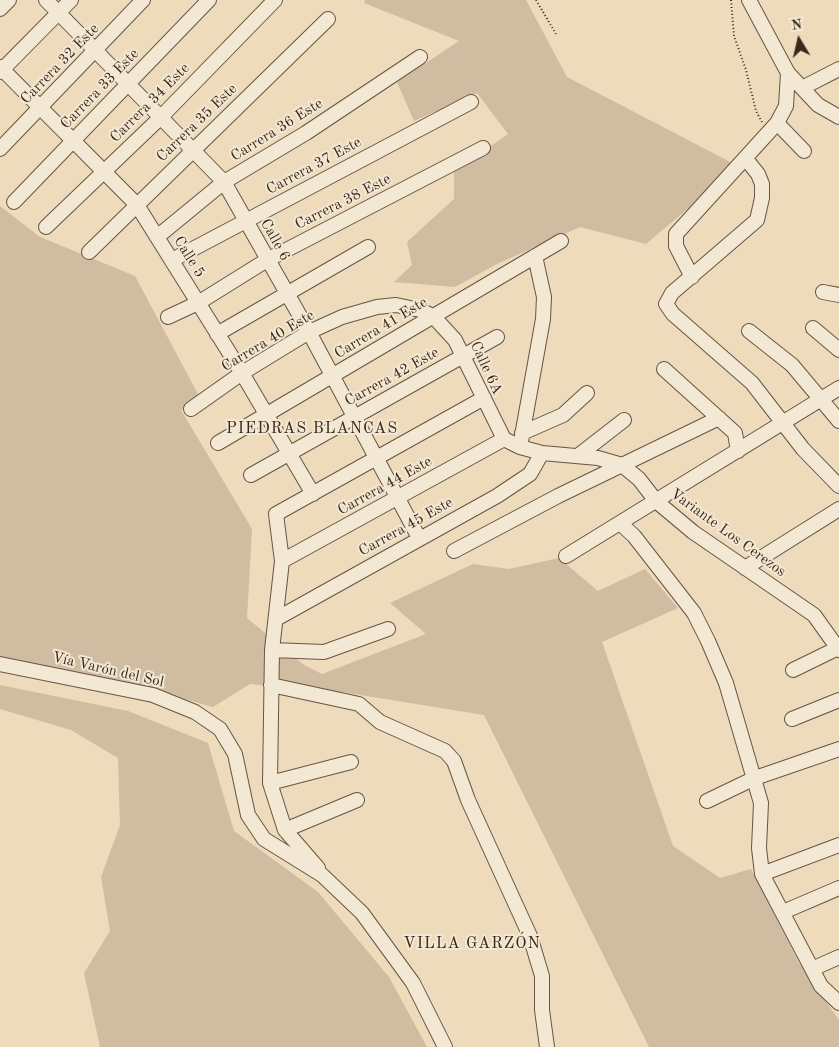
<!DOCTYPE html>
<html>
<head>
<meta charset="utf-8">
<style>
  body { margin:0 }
  #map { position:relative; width:839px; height:1047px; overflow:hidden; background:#eddbbc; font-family:"Old Standard TT",serif }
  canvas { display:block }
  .north { position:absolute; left:774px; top:15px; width:50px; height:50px; -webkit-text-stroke:4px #f3e8d3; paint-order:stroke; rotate:351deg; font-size:14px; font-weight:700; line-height:20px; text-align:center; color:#3c271b }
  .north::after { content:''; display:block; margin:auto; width:18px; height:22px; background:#3c271b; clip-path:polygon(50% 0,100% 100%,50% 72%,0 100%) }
</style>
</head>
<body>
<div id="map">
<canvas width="839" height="1047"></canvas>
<div class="north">N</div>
</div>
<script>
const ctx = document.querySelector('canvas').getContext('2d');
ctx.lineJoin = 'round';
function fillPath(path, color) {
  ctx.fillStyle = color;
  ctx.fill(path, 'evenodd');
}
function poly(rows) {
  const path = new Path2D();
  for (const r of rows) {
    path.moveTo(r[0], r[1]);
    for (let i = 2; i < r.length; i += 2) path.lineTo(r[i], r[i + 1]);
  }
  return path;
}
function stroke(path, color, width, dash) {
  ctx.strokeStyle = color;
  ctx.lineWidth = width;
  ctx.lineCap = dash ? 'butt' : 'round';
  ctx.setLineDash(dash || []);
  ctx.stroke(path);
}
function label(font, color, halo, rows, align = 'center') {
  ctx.font = font + ' "Old Standard TT",serif';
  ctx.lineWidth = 4;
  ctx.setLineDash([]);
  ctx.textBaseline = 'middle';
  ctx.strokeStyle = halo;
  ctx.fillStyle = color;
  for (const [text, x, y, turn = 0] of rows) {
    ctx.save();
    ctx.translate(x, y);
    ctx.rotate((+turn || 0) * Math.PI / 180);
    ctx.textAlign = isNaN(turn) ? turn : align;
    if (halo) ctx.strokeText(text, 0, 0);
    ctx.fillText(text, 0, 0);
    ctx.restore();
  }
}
fillPath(poly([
  [365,0,526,0,567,77,738,166,646,244,580,227,497,264,455,287,394,282,412,265,407,242,454,199,454,172,508,134,477,93,414,121,397,82,459,41,364,3],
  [0,206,40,237,135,276,199,396,181,410,252,529,247,618,304,665,322,674,426,634,390,603,473,564,509,569,559,558,598,591,645,569,678,608,602,642,673,846,720,878,751,869,799,963,839,1020,839,1047,649,1047,484,715,342,692,250,684,213,707,167,694,0,657],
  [0,685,128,711,208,743,234,831,318,892,389,977,427,1047,100,1047,84,973,110,931,101,877,120,825,118,758,71,730,0,709]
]), '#cfbca1');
const minor = poly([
  [46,0,224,182,309,332,419,538],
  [749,0,788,73,818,105,839,117],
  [0,9,9,0],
  [0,67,137,205,242,373,313,494],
  [0,72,71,0],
  [802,88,839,69],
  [777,123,804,151],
  [0,149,143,0],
  [746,159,758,174,762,184,762,198,757,220,672,293,666,304,673,314,752,383,803,449,839,486],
  [14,202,209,0],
  [46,227,160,118,275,0],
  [157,237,224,182,306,133,420,57],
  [89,252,328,19],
  [172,260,471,102],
  [692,277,676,246,676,234,777,123,786,106,788,73],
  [823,292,839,295],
  [168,317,198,303,267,260,483,148],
  [813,328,839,350],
  [749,331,792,365,839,421],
  [217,334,368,247],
  [664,369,735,433,738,451],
  [191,409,242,373,309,332,342,317,377,307,396,305,420,310,433,316,455,340,504,439,520,447,542,453,598,458,622,465,639,479,656,501,693,532,814,615,839,650],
  [522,433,563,415,587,393],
  [218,443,561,241],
  [520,447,543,319,544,297,535,256],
  [579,455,624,420],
  [251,475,497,337],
  [620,523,634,536,694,613,708,641,726,683,761,803,759,848,762,874,821,986,839,1003],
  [454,551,558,496,719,418],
  [566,556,839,388],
  [282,561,504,439],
  [745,568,839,509],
  [276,619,497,496,530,474,542,453],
  [272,650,324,652,388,629],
  [0,664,153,695,195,712,220,729,235,754,248,815,264,839,322,875,362,913,413,983,445,1047],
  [793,670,838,648],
  [271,685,359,704,380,722,445,751,454,761,468,800,530,936,542,976,542,1010,547,1047],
  [792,719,839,700],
  [270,783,351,762],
  [707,801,755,778,839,749],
  [285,830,357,800],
  [318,868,285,830,270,783,272,650,282,561,276,514,484,398],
  [762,874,839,845],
  [783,912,839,888],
  [812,969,839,957]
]);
stroke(minor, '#685443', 16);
stroke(poly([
  [536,0,556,34],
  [731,0,734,36,746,70,756,111,762,122]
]), '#3c271b', 2, [1, 2.5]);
stroke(minor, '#f3e8d3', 14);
label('15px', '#3c271b', '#f3e8d3', [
  ["Carrera 32 Este",60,64,-46],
  ["Carrera 33 Este",100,89,-46],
  ["Carrera 34 Este",150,103,-45],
  ["Carrera 35 Este",197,123,-44],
  ["Carrera 36 Este",277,130,-32],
  ["Carrera 37 Este",314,166,-28],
  ["Carrera 38 Este",343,202,-27],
  ["Calle 6",275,240,61],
  ["Calle 5",189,257,58],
  ["Carrera 41 Este",381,328,-31],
  ["Carrera 40 Este",268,341,-31],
  ["Calle 6A",486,368,65],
  ["Carrera 42 Este",392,377,-29],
  ["Carrera 44 Este",385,486,-29],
  ["Carrera 45 Este",406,527,-29],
  ["Variante Los Cerezos",728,533,36],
  ["Vía Varón del Sol",108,670,13]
]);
ctx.letterSpacing = '1px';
label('16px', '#3c271b', '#f3e8d3', [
  ["PIEDRAS BLANCAS",312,429],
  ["VILLA GARZÓN",472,944]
]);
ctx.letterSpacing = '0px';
</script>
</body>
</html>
